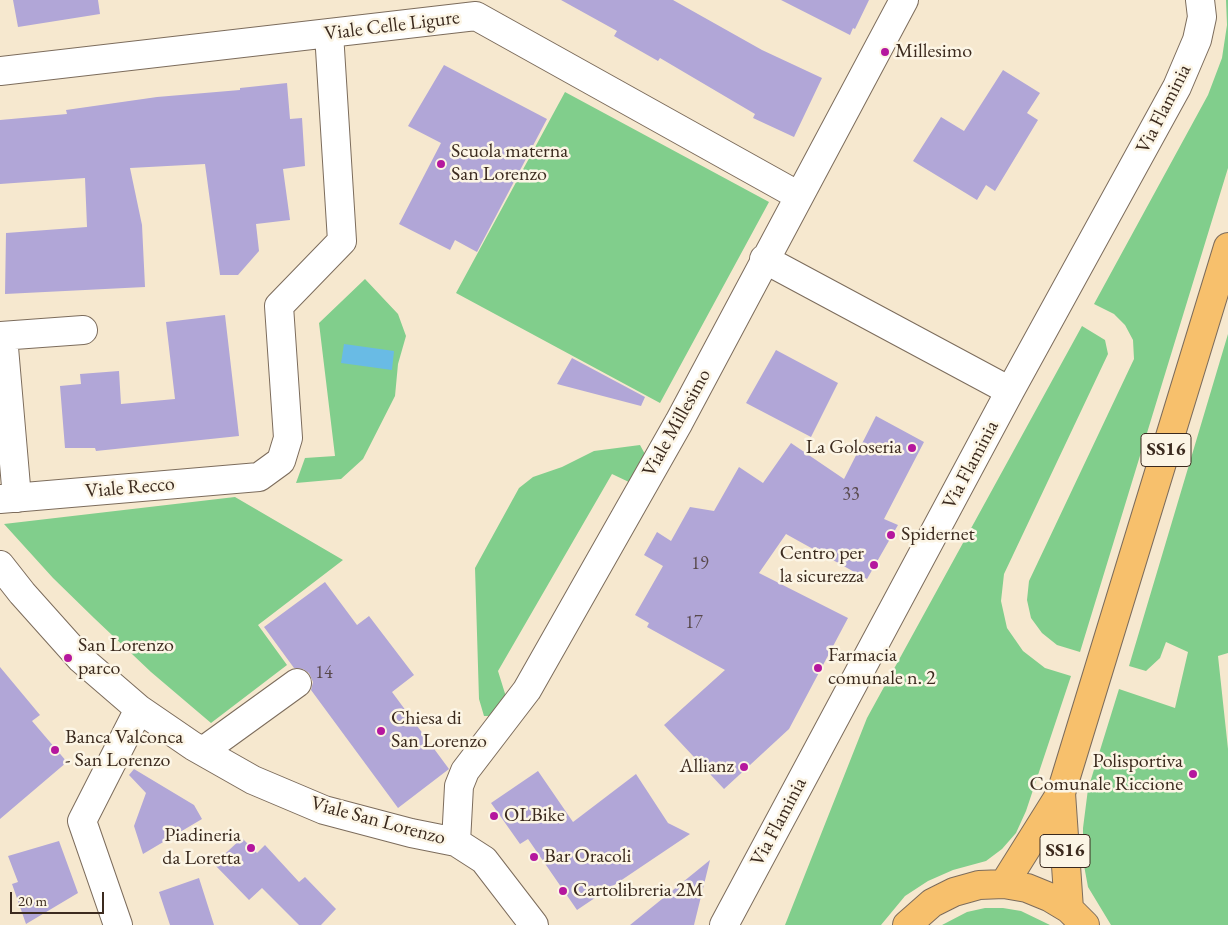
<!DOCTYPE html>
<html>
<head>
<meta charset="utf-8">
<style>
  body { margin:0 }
  #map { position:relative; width:1228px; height:925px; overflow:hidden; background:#f6e8cf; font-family:"EB Garamond",serif }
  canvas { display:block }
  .scale { position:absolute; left:10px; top:892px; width:94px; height:22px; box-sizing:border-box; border:2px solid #3b2a1e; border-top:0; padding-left:6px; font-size:15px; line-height:18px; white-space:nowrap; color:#3b2a1e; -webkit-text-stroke:4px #fcf5e5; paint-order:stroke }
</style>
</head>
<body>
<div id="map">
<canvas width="1228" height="925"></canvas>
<div class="scale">20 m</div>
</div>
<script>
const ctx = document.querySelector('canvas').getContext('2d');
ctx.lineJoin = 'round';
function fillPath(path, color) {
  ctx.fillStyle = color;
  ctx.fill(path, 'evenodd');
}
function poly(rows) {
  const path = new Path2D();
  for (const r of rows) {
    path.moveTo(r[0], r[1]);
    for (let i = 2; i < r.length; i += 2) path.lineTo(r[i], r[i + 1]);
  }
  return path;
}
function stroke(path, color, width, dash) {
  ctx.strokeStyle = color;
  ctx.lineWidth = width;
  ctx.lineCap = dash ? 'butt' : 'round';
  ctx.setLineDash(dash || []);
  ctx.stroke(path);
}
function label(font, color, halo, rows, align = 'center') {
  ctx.font = font + ' "EB Garamond",serif';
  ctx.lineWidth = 5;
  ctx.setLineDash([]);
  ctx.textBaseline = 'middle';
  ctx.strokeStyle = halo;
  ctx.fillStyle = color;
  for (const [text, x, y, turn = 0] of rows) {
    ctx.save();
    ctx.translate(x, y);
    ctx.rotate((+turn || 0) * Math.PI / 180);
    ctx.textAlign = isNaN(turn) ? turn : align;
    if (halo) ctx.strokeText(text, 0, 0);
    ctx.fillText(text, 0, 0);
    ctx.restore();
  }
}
fillPath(poly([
  [1226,0,1228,0,1228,168,1080,652,1057,645,1042,633,1031,618,1027,600,1029,581,1134,359,1133,340,1125,325,1114,314,1094,304,1208,95,1222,58,1227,25],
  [565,92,769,202,660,403,456,293],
  [365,279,398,314,406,336,398,364,395,396,363,459,341,479,296,483,305,458,335,456,319,323],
  [1082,326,1105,340,1108,354,1004,574,1001,601,1007,628,1023,651,1045,668,1071,676,1026,811,1016,833,1002,849,986,861,953,870,928,881,905,896,881,925,785,925,867,718],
  [1228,334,1228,653,1218,656,1228,749,1228,925,1111,925,1088,887,1083,860,1083,828,1088,789,1119,689,1175,708,1188,652,1166,642,1160,658,1146,671,1129,666],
  [640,445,646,456,631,483,612,474,498,671,507,700,497,716,484,716,479,699,475,568,519,488,533,477,562,467,594,451],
  [235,497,343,560,258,625,287,665,211,723,151,672,94,618,53,578,4,524],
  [985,908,1003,908,1021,911,1050,925,942,925,967,912]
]), '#81ce8c');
fillPath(poly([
  [344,344,394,351,392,370,341,363]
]), '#69bbe5');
fillPath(poly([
  [13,0,98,0,100,14,18,27],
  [561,0,673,0,762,50,822,78,794,137,753,118,755,114,660,58,658,61,614,36,617,31],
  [781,0,869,0,855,29,853,28,850,35],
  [444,65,547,119,477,252,455,240,450,250,399,224,441,143,408,126],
  [1003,70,1040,93,1027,113,1038,120,995,191,986,185,977,200,913,161,941,117,964,131],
  [287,83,290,119,302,118,305,166,283,169,290,220,256,224,259,251,238,275,220,275,205,164,130,168,142,225,145,287,5,294,6,233,87,227,85,178,0,184,0,120,67,114,66,110,157,97,240,90,240,88],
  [225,315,239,436,96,451,95,448,65,448,60,386,81,384,80,374,119,371,121,404,175,399,166,322],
  [776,350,838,383,811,437,746,403],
  [572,358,645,397,641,406,557,384],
  [876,416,924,442,884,519,898,525,867,579,786,534,759,573,848,618,789,729,724,789,664,725,725,670,647,627,649,623,635,615,663,566,644,555,657,532,671,541,690,507,714,511,739,467,763,483,791,443,844,479],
  [325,582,357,625,369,616,414,675,392,692,449,769,398,808,311,690,313,682,309,673,303,669,294,668,264,627],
  [0,667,40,715,32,721,67,762,0,819],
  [134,769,194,805,202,819,143,854,134,826,146,793,129,775],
  [538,771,573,822,636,774,668,823,690,834,577,910,528,839,520,844,491,803],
  [242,838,257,853,265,845,299,882,305,877,336,909,321,925,299,925,262,888,249,900,214,864],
  [59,841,78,893,26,924,12,884,18,882,8,856],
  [710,860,694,925,630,925],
  [199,878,214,925,170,925,159,892]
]), '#b1a6d7');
const minor = poly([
  [0,71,476,16,799,196],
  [764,259,1010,391],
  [0,336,83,330],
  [3,336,17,498],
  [0,499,259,477,281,461,288,438,279,306,342,241,329,33],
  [0,565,22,593,81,659,139,709,193,746,253,780,324,810,411,833,456,842,484,860,534,925],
  [203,751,297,683],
  [456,842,459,786,465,771,527,690,679,422,904,0],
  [118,925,82,821,139,709],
  [724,925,1010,391,1177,87,1197,40,1202,17,1200,0]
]);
const major = poly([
  [1061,793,1069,909],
  [1004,884,1061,793,1228,247],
  [907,925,932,903,954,892,979,885,1004,884,1027,888,1049,897,1069,909,1085,925]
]);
stroke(minor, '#7c6c5c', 30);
stroke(major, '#7c6c5c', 30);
stroke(minor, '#fff', 28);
stroke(major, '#f7c06c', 28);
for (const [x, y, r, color] of [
  [885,52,5,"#b5179e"],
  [441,164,5,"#b5179e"],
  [912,448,5,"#b5179e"],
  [891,535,5,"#b5179e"],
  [874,565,5,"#b5179e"],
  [68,658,5,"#b5179e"],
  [818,668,5,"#b5179e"],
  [381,731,5,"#b5179e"],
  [55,750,5,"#b5179e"],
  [744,767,5,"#b5179e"],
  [1193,774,5,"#b5179e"],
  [494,816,5,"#b5179e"],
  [251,848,5,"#b5179e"],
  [534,857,5,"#b5179e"],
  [563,891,5,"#b5179e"]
]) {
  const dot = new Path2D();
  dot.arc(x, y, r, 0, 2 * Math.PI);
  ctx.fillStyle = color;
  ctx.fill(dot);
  stroke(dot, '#fcf5e5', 2);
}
label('18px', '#58494c', null, [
  ["33",851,495],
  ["19",700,564],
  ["17",694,623],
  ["14",324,673]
]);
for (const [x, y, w] of [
  [1166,450,50],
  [1065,851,50]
]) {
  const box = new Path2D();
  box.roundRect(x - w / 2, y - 16.5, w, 33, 4);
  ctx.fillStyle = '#fcf5e5';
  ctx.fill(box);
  stroke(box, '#3b2a1e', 1);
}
label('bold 19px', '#3b2a1e', null, [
  ["SS16",1166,450],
  ["SS16",1065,851]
]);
label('20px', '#3b2a1e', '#fcf5e5', [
  ["Viale Celle Ligure",392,26,-7],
  ["Via Flaminia",1164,109,-63],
  ["Viale Millesimo",677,423,-61],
  ["Via Flaminia",971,465,-62],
  ["Viale Recco",130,488,-5],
  ["Viale San Lorenzo",378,821,15],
  ["Via Flaminia",779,822,-62]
]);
label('20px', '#3b2a1e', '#fcf5e5', [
  ["Millesimo",895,52],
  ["Scuola materna",451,152],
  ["San Lorenzo",451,175],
  ["La Goloseria",902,448,"right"],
  ["Spidernet",901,535],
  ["Centro per",864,554,"right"],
  ["la sicurezza",864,577,"right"],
  ["San Lorenzo",78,646],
  ["parco",78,669],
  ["Farmacia",828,656],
  ["comunale n. 2",828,679],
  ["Chiesa di",391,719],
  ["San Lorenzo",391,742],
  ["Banca Valconca",65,738],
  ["- San Lorenzo",65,761],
  ["Polisportiva",1183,762,"right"],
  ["Comunale Riccione",1183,785,"right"],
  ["Allianz",734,767,"right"],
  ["OLBike",504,816],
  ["Piadineria",241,836,"right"],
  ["da Loretta",241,859,"right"],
  ["Bar Oracoli",544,857],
  ["Cartolibreria 2M",573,891]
], 'left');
</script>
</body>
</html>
